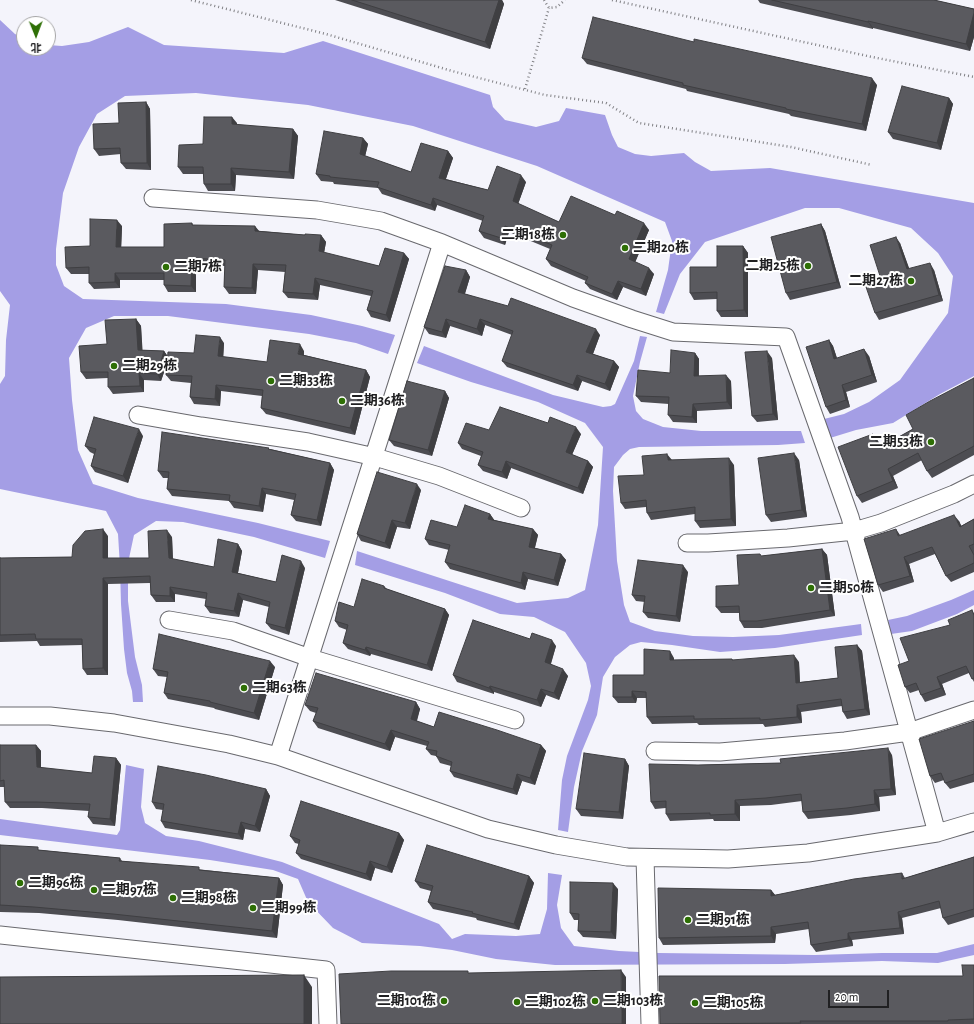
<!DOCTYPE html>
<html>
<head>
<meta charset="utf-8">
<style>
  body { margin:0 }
  #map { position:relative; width:974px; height:1024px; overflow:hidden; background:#f4f4fb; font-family:"Alegreya Sans","Noto Sans SC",sans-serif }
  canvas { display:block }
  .north { position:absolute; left:16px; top:16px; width:40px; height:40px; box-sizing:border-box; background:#fff; border:1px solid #a6a6a7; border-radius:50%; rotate:179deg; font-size:11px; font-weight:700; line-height:16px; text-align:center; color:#202022 }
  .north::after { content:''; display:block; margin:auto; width:14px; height:18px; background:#2e6f05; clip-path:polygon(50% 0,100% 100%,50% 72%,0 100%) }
  .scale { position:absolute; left:828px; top:990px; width:61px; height:18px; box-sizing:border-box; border:2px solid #202022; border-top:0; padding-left:5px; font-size:12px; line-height:14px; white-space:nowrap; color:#202022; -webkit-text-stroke:3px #fff; paint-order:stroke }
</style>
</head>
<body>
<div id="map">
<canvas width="974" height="1024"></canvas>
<div class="north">北</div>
<div class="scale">20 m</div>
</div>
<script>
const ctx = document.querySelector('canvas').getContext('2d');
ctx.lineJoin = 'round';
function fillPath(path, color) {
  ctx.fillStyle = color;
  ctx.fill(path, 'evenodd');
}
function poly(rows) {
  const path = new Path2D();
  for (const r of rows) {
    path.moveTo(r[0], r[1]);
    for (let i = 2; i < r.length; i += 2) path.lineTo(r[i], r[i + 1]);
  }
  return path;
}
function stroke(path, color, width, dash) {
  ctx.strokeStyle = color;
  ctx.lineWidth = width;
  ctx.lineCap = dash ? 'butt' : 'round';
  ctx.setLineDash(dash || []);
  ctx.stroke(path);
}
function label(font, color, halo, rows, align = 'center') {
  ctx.font = font + ' "Alegreya Sans","Noto Sans SC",sans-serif';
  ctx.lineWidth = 4;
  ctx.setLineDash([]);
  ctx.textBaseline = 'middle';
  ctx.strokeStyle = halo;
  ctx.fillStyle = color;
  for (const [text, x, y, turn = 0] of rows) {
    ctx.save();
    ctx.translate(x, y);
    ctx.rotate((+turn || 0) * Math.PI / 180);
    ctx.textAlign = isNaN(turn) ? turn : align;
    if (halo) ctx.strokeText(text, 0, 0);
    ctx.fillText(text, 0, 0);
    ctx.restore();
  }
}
fillPath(poly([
  [0,20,15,34,24,38,24,48,48,48,48,45,62,46,89,42,128,27,164,45,284,53,323,41,490,95,493,107,505,120,536,127,559,121,566,108,605,115,612,135,618,147,635,154,651,156,684,153,695,162,711,171,770,168,974,203,974,376,940,394,893,423,856,430,830,438,824,419,844,414,869,402,900,380,948,313,953,276,938,253,911,228,839,208,805,208,705,242,680,274,664,314,656,312,668,270,672,241,665,222,537,166,413,126,308,105,196,93,125,96,97,114,79,147,63,193,56,249,56,265,64,286,83,299,226,304,311,315,362,326,395,335,388,354,356,343,309,334,168,316,114,316,86,328,69,358,72,400,78,450,93,484,138,498,258,523,330,541,325,558,254,537,183,522,156,521,134,535,128,563,128,601,135,657,142,685,143,702,133,702,132,691,127,673,124,649,121,604,120,567,118,534,106,511,0,489,0,384,5,376,6,340,10,305,0,291],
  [640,336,647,337,640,362,633,396,636,411,643,419,663,427,701,431,801,431,805,443,778,445,639,447,630,449,623,455,614,467,613,491,617,561,624,605,630,622,655,631,693,636,733,637,779,635,861,624,862,635,775,648,720,652,672,645,641,642,630,645,615,657,603,677,597,715,582,751,574,787,568,832,558,830,562,780,567,756,588,700,591,686,586,663,565,632,534,617,500,614,445,593,355,565,357,551,517,603,568,598,585,590,598,525,603,447,585,423,538,402,471,382,417,363,424,346,553,395,603,407,611,406,615,404,634,361],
  [974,590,974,605,957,614,912,631,891,634,888,620,907,616,951,600],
  [126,765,144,769,141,807,145,823,166,836,199,841,282,862,439,924,452,939,465,934,516,936,540,934,547,909,548,873,562,875,557,905,561,928,574,946,619,951,659,953,815,955,882,953,937,953,974,944,974,955,938,963,882,961,785,964,555,965,496,959,452,950,420,946,362,943,333,928,308,902,298,879,273,870,210,860,0,835,0,819,117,835,120,830]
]), '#a49ee5');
const minor = poly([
  [153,198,317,210,381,221,442,243,573,298,632,319,673,332,786,337,850,517,937,833],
  [138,415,201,426,308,442,375,457,439,476,521,508],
  [687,543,708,543,788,538,854,531,881,523,954,494,974,484],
  [169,620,233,631,310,658,515,720],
  [0,716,50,716,114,723,229,744,278,756,488,829,556,845,627,857,728,859,808,853,937,833,974,822],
  [655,751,720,752,845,741,909,732,974,710],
  [278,756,442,243],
  [645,858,650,1024],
  [0,935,326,970,328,1024]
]);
stroke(minor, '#69696e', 19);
stroke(poly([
  [191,0,326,34,452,71,545,95,606,103,639,123,791,147,872,165],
  [544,0,549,8,557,7,565,0],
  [612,0,872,57,974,77],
  [525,89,549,8]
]), '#818185', 2.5, [1, 3]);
stroke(minor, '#fff', 17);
fillPath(poly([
  [335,0,502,0,504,4,490,49],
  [758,0,934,0,974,9,974,37,970,51,873,28,873,29,760,3],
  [694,42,877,85,866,131,791,116,789,114,687,91,686,89,587,64,582,58],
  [949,98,953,104,941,150,893,139,888,132],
  [146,102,150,109,151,170,126,169,121,163,121,154,99,156,94,149,119,123],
  [237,123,237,125,293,129,298,136,294,179,236,175,235,191,208,191,204,184,203,174,183,174,178,167,203,144],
  [363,138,368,144,365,156,411,172,448,151,453,158,446,179,488,190,526,182,518,204,559,222,615,215,649,230,635,262,654,274,646,296,623,287,617,300,590,289,585,283,586,281,551,266,546,259,550,249,509,232,505,245,484,238,479,231,483,221,437,205,435,211,382,194,378,188,334,184,333,182,321,181,316,174],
  [192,223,193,225,305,235,321,235,326,242,324,253,379,266,404,253,409,259,390,322,371,317,367,310,371,296,320,285,318,300,288,298,283,292,285,272,258,270,256,294,229,294,224,287,225,266,196,265,196,292,168,292,164,285,164,280,120,280,120,288,94,289,89,283,89,274,71,274,66,268,90,246,122,226,121,247,164,247],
  [821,224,825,231,841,288,790,300,786,293],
  [900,243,909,269,934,270,943,301,879,320,875,313,881,279],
  [743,246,748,253,748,317,721,317,717,311,717,299,694,300,690,293,717,267],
  [466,270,470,277,465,294,600,335,593,354,614,361,619,367,610,391,582,381,578,391,507,367,502,361,512,335,485,325,482,336,450,326,446,338,429,334,424,327],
  [136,319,141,326,142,350,164,351,168,357,194,353,224,343,223,357,267,362,304,351,304,355,366,370,370,377,355,435,266,414,261,408,262,396,221,391,220,406,194,404,190,397,191,383,171,381,166,375,167,363,161,381,144,380,144,392,113,394,108,387,108,378,86,379,81,372,107,344],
  [829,340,833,346,837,358,869,356,877,382,846,392,850,407,830,414,826,407],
  [695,353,699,359,699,376,731,381,732,409,697,411,697,423,673,422,668,415,669,404,641,402,636,396,670,373],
  [772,358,778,420,757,422,752,416],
  [974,378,974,455,932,478,927,471,922,460,893,476,898,488,862,503,857,496,873,434,878,441,881,447,913,429],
  [445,391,449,398,432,456,394,446,389,440],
  [489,430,581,434,572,455,588,461,593,467,583,494,511,468,507,479,483,471,478,465,481,456,462,449,458,443],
  [143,436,128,483,95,472,91,466,94,454,90,452,85,446],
  [270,449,330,463,334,470,321,526,296,521,291,515,294,500,266,494,263,512,234,508,229,501,172,496,167,489,168,478,163,478,158,471],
  [671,460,734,465,736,526,700,528,695,521,695,514,651,520,647,513,646,507,625,509,621,503,644,475],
  [799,460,807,517,771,522,766,515],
  [421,490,410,529,397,527,390,549,361,541,357,534],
  [490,514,494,520,533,529,538,535,535,548,561,554,566,560,558,586,528,579,525,590,450,569,445,562,449,550,429,545,425,539,457,527],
  [974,519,974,572,951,582,946,576,935,554,909,564,914,582,883,592,878,585,900,535,959,521,961,526],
  [108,536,108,558,149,558,172,537,173,559,214,567,238,544,242,551,238,573,276,582,305,568,289,635,271,629,266,623,269,607,243,600,239,617,210,613,205,606,206,599,175,594,175,602,156,602,151,595,150,583,108,584,108,675,87,675,83,669,82,645,40,646,37,641,0,642,0,557,1,558,72,557],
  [822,549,827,555,835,616,762,628,744,628,740,621,739,613,721,613,716,607,739,585,762,556],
  [688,572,680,622,648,618,643,612,645,602,636,601,632,595],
  [384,586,387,589,445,609,449,615,432,671,371,654,370,656,348,649,343,643,347,630,339,627,335,621,354,607],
  [972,610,974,614,974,682,969,673,942,684,946,695,925,702,921,695,919,690,910,693,905,687,909,661,950,625],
  [530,639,556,646,551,664,568,676,559,700,546,695,541,707,494,692,494,694,457,682,453,675],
  [857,645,862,651,870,715,847,719,843,712,842,706,801,712,802,723,765,727,763,724,699,725,697,723,652,724,647,717,647,698,637,698,636,703,618,703,613,697,644,675,674,658,674,660,732,659,733,660,799,662,800,682,838,678],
  [275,667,259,720,215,709,214,708,168,699,164,693,167,677,158,676,153,669],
  [416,702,420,709,417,721,434,727,541,745,546,751,535,785,522,781,517,795,454,777,450,771,451,766,440,763,436,756,431,755,426,749,427,746,395,737,390,751,318,728,313,721,316,713,310,711,305,705],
  [974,721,974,782,950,789,945,783,944,780,935,783,930,776],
  [0,745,36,745,41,751,41,768,92,773,116,758,121,765,115,826,93,824,88,817,89,811,42,808,10,808,5,802,5,787,0,787],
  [892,755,896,795,879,797,880,811,851,815,808,819,803,812,802,801,771,805,740,806,740,821,714,821,713,819,670,821,666,814,666,808,655,809,651,802,698,765,781,763],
  [625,759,629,766,623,819,581,816,576,809],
  [266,789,270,796,260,832,245,829,243,840,165,828,161,821,163,810,156,809,152,802],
  [399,833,404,840,392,873,375,868,371,881,301,859,296,853,299,844,295,843,290,836],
  [0,845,40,850,120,858,122,861,279,878,283,885,277,938,118,920,39,913,0,912],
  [974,857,974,917,948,925,943,918,941,908,902,918,904,934,852,940,853,946,816,952,811,945,809,929,776,934,775,943,663,945,659,938,771,890,775,895,902,873,905,878],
  [529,876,534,883,519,930,477,920,476,918,433,909,428,902,431,891,420,888,415,881],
  [618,889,616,939,583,937,578,931,579,920,574,920,570,913],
  [974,965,974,1024,660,1024,963,976]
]), '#4d4d52');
fillPath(poly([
  [499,0,502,0,504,4,490,49,485,42],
  [974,13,974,37,970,51,966,44],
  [868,21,873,28,873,29,868,22],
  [872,78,877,85,866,131,862,124],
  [949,98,953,104,941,150,937,143],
  [146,102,150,109,151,170,147,163],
  [232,117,237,123,237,131,232,124],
  [293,129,298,136,294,179,289,172],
  [363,138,368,144,364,161,360,154],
  [448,151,453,158,444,184,439,178],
  [231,168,236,175,235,191,231,184],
  [521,175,526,182,517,207,513,201],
  [433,198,437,205,435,211,431,205],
  [117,220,122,226,121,254,116,247],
  [644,223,649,230,634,265,629,259],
  [821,224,825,231,841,288,837,282],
  [255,226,260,232,255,231],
  [505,226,509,232,505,245,501,238],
  [321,235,326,242,323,258,319,251],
  [896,237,900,243,912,276,907,269],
  [743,246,748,253,748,317,744,310],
  [404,253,409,259,390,322,386,315],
  [192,258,196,265,196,292,191,286],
  [930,263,934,270,943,301,939,295],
  [253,264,258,270,256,294,252,288],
  [649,268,654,274,646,296,641,289],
  [466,270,470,277,463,299,458,292],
  [115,273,120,280,120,288,115,282],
  [315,278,320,285,318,300,313,294],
  [618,281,623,287,617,300,612,294],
  [136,319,141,326,143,357,138,350],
  [446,319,450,326,446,338,442,332],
  [480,319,485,325,482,336,477,329],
  [596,329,600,335,591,359,586,352],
  [220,337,224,343,223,363,218,356],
  [829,340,833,346,839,365,834,359],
  [300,344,304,351,303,361,298,354],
  [864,349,869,356,877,382,872,375],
  [164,351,169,358,161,381,157,374],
  [767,351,772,358,778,420,773,414],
  [695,353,699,359,698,382,694,376],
  [614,361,619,367,610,391,605,384],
  [366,370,370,377,355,435,350,428],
  [139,373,144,380,144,392,140,386],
  [577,375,582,381,578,391,573,385],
  [726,375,731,381,732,409,727,402],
  [216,385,221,391,220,406,215,399],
  [842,385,846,392,850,407,846,400],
  [445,391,449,398,432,456,428,450],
  [693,404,697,411,697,423,692,417],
  [576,427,581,434,570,459,566,452],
  [139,429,143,436,128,483,123,476],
  [873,434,878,441,884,455,879,448],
  [794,453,799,460,807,517,802,510],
  [667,454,672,460,668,460],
  [729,458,734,465,736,526,731,519],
  [506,461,511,468,507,479,502,472],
  [588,461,593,467,583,494,578,488],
  [330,463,334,470,321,526,317,520],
  [888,469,893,476,898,488,893,481],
  [417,484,421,490,410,529,405,523],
  [262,488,266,494,263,512,259,506],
  [490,514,495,521,488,519],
  [954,515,959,521,965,533,960,527],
  [392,520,397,527,390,549,385,543],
  [103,529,108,536,108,565,103,558],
  [533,529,538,535,533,554,529,547],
  [896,529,900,535,898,536],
  [167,530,172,537,173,565,169,558],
  [238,544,242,551,237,578,232,572],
  [822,549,827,555,835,616,830,610],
  [561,554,566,560,558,586,554,580],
  [904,557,909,564,914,582,910,576],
  [301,561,305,568,289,635,285,628],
  [683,565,688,572,680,622,676,616],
  [523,572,528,579,525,590,521,583],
  [103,578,108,584,108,675,103,668],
  [170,587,175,594,175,602,170,596],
  [238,593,243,600,239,617,234,611],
  [445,609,449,615,432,671,427,665],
  [552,640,556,646,549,669,545,662],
  [857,645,862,651,870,715,865,709],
  [366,647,371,654,370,656,365,650],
  [670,651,674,658,674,667,670,660],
  [794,655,799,662,800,690,796,683],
  [270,661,275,667,259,720,254,713],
  [563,669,568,676,559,700,554,693],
  [937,677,942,684,946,695,941,688],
  [490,686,494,692,494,694,489,688],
  [541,689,546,695,541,707,537,700],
  [632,691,637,698,636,703,632,697],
  [416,702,420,709,415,726,411,719],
  [797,705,801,712,802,723,797,717],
  [391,730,395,737,390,751,385,744],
  [36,745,41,751,41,774,37,767],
  [541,745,546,751,535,785,530,778],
  [888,748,892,755,896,795,891,789],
  [116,758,121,765,115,826,110,819],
  [625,759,629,766,623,819,619,812],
  [517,774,522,781,517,795,513,789],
  [266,789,270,796,260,832,255,826],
  [874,790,879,797,880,811,875,804],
  [735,800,740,806,740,821,735,814],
  [241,822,245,829,243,840,238,834],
  [399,833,404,840,392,873,387,867],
  [370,861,375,868,371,881,366,874],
  [529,876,534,883,519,930,514,924],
  [279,878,283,885,277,938,272,931],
  [613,883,618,889,616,939,611,932],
  [771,890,776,896,771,896],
  [898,912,902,918,904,934,900,928],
  [771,927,776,934,775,943,771,936],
  [848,933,852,940,853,946,848,939],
  [621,970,626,977,626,1024,622,1024],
  [304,975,312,987,312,1024,304,1024]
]), '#3f3f42');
const building = poly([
  [352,0,499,0,485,42,352,0],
  [772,0,934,0,974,9,974,13,966,44,868,21,868,22,772,0],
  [593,17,694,42,694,39,872,78,862,124,786,109,786,108,683,85,683,83,582,58,593,17],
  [902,86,949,98,937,143,888,132,902,86],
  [146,102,147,163,121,163,120,148,94,149,93,124,119,123,118,103,146,102],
  [204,117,232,117,232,124,293,129,289,172,231,168,231,184,204,184,203,167,178,167,179,145,203,144,204,117],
  [324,131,363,138,360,154,411,172,421,143,448,151,439,178,488,190,497,166,521,175,513,201,559,222,571,196,615,215,617,211,644,223,629,259,649,268,641,289,618,281,612,294,585,283,588,277,546,259,552,245,505,226,501,238,479,231,484,216,433,198,431,205,377,187,379,182,330,177,330,176,316,174,324,131],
  [90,219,117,220,116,247,164,247,164,224,192,223,192,225,255,226,255,231,305,235,305,234,321,235,319,251,379,266,385,248,404,253,386,315,367,310,373,291,315,278,313,294,283,292,286,265,253,264,252,288,224,287,225,260,192,258,191,286,164,285,164,273,115,273,115,282,89,283,89,267,66,268,65,247,90,246,90,219],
  [821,224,837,282,786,293,771,237,821,224],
  [896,237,907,269,930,263,939,295,875,313,865,284,881,279,870,245,896,237],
  [717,246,743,246,744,310,717,311,717,292,690,293,690,267,717,267,717,246],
  [445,266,466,270,458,292,508,306,511,298,596,329,586,352,614,361,605,384,577,375,573,385,502,361,513,331,480,319,477,329,446,319,442,332,424,327,445,266],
  [136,319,138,350,164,351,157,374,139,373,140,386,108,387,108,372,81,372,79,346,107,344,105,320,136,319],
  [196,335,220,337,218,356,267,362,270,340,300,344,298,354,366,370,350,428,261,408,263,390,216,385,215,399,190,397,192,376,166,375,168,352,194,353,196,335],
  [829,340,834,359,864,349,872,375,842,385,846,400,826,407,806,347,829,340],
  [671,350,695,353,694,376,726,375,727,402,693,404,692,417,668,415,669,397,636,396,638,370,670,373,671,350],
  [767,351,773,414,752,416,745,352,767,351],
  [974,378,974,446,927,471,918,453,888,469,893,481,857,496,838,447,873,434,879,448,913,429,906,415,930,401,974,378],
  [407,381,445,391,428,450,389,440,407,381],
  [500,407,548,423,550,417,576,427,566,452,588,461,578,488,506,461,502,472,478,465,483,452,458,443,466,423,489,430,500,407],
  [94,417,139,429,123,476,91,466,96,449,85,446,94,417],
  [162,432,269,448,268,449,330,463,317,520,291,515,296,494,262,488,259,506,229,501,230,495,167,489,169,472,158,471,162,432],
  [794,453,802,510,766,515,758,458,794,453],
  [667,454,668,460,729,458,731,519,695,521,695,507,647,513,646,500,621,503,618,476,644,475,642,456,667,454],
  [377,472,417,484,405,523,392,520,385,543,357,534,377,472],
  [465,505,490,514,488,519,533,529,529,547,561,554,554,580,523,572,521,583,445,562,450,545,425,539,431,520,457,527,465,505],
  [954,515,960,527,974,519,974,544,969,546,974,555,974,563,946,576,932,547,904,557,910,576,878,585,864,539,896,529,898,536,954,515],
  [103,529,103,558,149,558,148,531,167,530,169,558,214,567,218,539,238,544,232,572,276,582,282,555,301,561,285,628,266,623,270,602,238,593,234,611,205,606,207,593,170,587,170,596,151,595,150,576,103,578,103,668,83,669,82,639,36,639,35,634,0,635,0,558,72,557,73,545,85,531,103,529],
  [822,549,830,610,757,621,740,621,739,606,716,607,716,586,739,585,737,555,760,554,761,556,822,549],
  [638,560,683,565,676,616,643,612,645,596,632,595,638,560],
  [362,579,384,586,384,588,445,609,427,665,366,647,365,650,343,643,348,625,335,621,339,602,354,607,362,579],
  [972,610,974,615,974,678,972,679,966,666,937,677,941,688,921,695,916,683,905,687,898,665,909,661,900,638,950,625,948,620,972,610],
  [473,620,530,639,532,633,552,640,545,662,563,669,554,693,541,689,537,700,490,686,489,688,453,675,473,620],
  [159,634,270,661,254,713,210,702,210,701,164,693,168,672,153,669,159,634],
  [857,645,865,709,843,712,841,699,797,705,797,717,760,720,760,718,694,719,694,716,647,717,646,692,632,691,632,697,613,697,613,675,644,675,644,649,670,651,670,660,732,659,732,660,794,655,796,683,838,678,835,647,857,645],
  [316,673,416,702,411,719,434,727,439,712,497,730,541,745,530,778,517,774,513,789,450,771,452,762,436,756,437,751,426,749,429,742,391,730,385,744,313,721,318,708,305,705,316,673],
  [974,721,974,774,945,783,941,773,930,776,919,739,974,721],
  [0,745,36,745,37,767,92,773,94,756,116,758,110,819,88,817,90,804,37,802,5,802,4,780,0,781,0,745],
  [888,748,891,789,874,790,875,804,847,808,803,812,801,794,766,798,735,800,735,814,710,815,710,813,666,814,666,801,651,802,649,764,698,765,781,763,780,759,888,748],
  [584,753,625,759,619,812,576,809,584,753],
  [158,766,206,775,266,789,255,826,241,822,238,834,161,821,164,804,152,802,158,766],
  [301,801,399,833,387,867,370,861,366,874,296,853,300,840,290,836,301,801],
  [0,845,38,847,38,850,120,858,119,861,199,867,199,870,279,878,272,931,113,914,34,907,0,905,0,845],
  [427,845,529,876,514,924,472,913,473,912,428,902,433,886,415,881,427,845],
  [974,857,974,909,943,918,939,901,898,912,900,928,848,933,848,939,811,945,808,922,771,927,771,936,659,938,658,888,771,890,771,896,854,879,902,873,902,879,974,857],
  [570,882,613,883,611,932,578,931,579,914,570,913,570,882],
  [962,965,974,965,974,1019,948,1020,948,1021,800,1021,801,1023,660,1024,659,976,963,976,962,965],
  [621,970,622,1024,341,1024,339,974,391,971,468,971,468,973,621,970],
  [304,975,304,1024,0,1024,0,977,304,975]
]);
fillPath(building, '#5a5a5f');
stroke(building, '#3f3f42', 1);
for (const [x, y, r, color] of [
  [563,235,4,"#2e6f05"],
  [625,248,4,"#2e6f05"],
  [808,266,4,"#2e6f05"],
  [166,267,4,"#2e6f05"],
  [911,281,4,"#2e6f05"],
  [114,366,4,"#2e6f05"],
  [271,381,4,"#2e6f05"],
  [342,401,4,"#2e6f05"],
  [931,442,4,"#2e6f05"],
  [811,588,4,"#2e6f05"],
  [244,688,4,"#2e6f05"],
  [20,883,4,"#2e6f05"],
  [94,890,4,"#2e6f05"],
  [173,898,4,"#2e6f05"],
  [253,908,4,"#2e6f05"],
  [688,920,4,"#2e6f05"],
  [444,1001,4,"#2e6f05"],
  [595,1001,4,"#2e6f05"],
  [517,1002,4,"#2e6f05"],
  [695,1003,4,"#2e6f05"]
]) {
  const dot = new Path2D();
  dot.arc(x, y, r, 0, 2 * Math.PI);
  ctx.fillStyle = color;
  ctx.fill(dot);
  stroke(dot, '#fff', 1.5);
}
label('bold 14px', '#202022', '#fff', [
  ["二期18栋",555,235,"right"],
  ["二期20栋",633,248],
  ["二期25栋",800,266,"right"],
  ["二期7栋",174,267],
  ["二期27栋",903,281,"right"],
  ["二期29栋",122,366],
  ["二期33栋",279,381],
  ["二期36栋",350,401],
  ["二期53栋",923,442,"right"],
  ["二期50栋",819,588],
  ["二期63栋",252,688],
  ["二期96栋",28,883],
  ["二期97栋",102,890],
  ["二期98栋",181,898],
  ["二期99栋",261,908],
  ["二期91栋",696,920],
  ["二期101栋",436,1001,"right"],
  ["二期103栋",603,1001],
  ["二期102栋",525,1002],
  ["二期105栋",703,1003]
], 'left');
</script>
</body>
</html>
